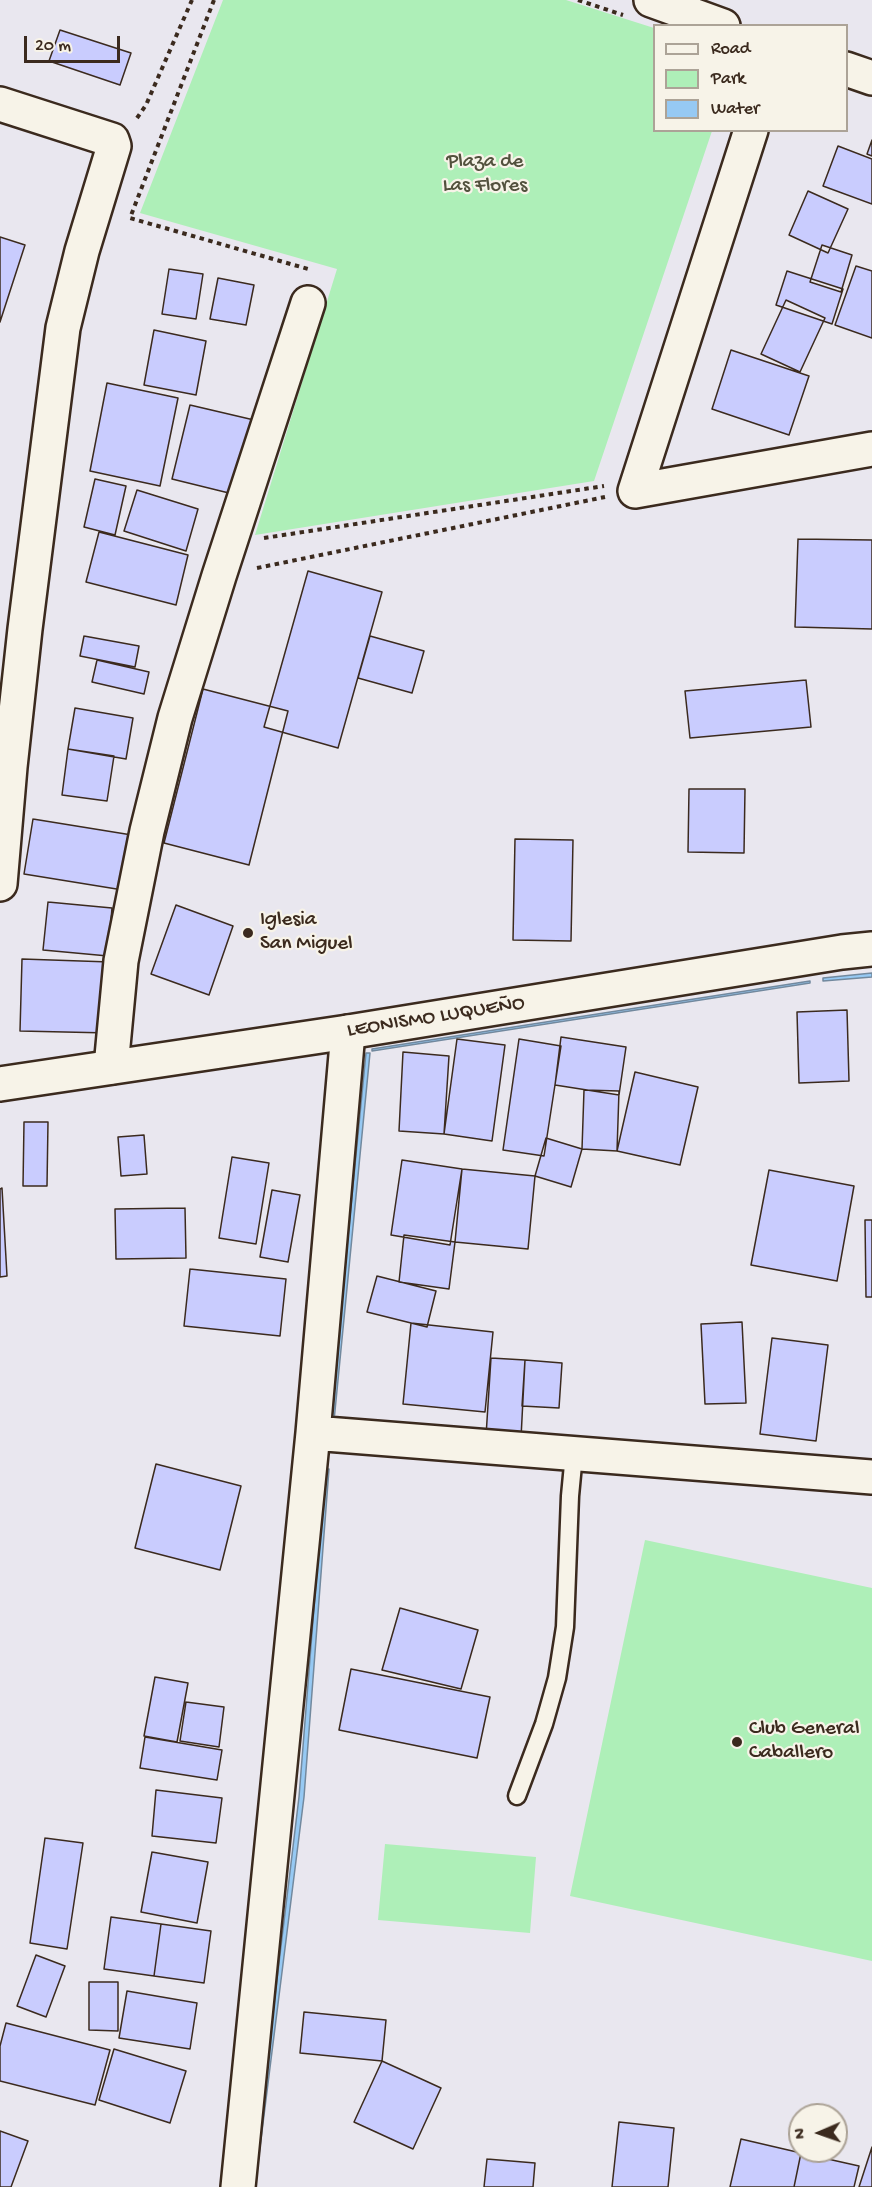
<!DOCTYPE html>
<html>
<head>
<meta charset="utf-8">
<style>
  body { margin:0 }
  #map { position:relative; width:872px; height:2187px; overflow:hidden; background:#e9e7ef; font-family:"Gochi Hand",sans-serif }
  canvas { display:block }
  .legend { position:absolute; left:653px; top:24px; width:195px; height:108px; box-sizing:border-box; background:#f7f3e8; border:2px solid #aca397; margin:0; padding:8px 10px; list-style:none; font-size:18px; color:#3b2a1e }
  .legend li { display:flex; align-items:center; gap:12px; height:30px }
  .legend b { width:30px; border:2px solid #aca397 }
  .north { position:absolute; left:788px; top:2103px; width:60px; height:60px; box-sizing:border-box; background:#f7f3e8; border:2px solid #aca397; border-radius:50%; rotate:268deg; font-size:16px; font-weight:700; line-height:24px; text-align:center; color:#3b2a1e }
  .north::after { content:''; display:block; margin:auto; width:21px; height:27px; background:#3b2a1e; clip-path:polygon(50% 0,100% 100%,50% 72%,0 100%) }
  .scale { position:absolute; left:24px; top:36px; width:96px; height:27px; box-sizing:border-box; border:3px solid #3b2a1e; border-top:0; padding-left:8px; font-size:18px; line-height:21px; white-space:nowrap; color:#3b2a1e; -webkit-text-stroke:4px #f7f3e8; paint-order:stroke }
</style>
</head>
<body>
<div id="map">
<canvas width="872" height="2187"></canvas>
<ul class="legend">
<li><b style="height:8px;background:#f7f3e8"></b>Road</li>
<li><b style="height:16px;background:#aeefb8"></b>Park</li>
<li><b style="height:16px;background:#96c9f3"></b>Water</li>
</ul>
<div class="north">N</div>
<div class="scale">20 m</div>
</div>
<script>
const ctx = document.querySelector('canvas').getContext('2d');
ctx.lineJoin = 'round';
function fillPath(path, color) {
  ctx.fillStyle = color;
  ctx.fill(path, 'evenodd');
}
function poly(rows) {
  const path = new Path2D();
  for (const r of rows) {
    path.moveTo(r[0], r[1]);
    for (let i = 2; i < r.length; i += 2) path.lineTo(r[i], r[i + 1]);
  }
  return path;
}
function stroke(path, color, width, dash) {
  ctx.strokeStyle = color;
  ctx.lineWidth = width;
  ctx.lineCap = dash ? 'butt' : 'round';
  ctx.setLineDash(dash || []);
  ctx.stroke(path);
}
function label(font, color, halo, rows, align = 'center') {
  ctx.font = font + ' "Gochi Hand",sans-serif';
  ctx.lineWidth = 4.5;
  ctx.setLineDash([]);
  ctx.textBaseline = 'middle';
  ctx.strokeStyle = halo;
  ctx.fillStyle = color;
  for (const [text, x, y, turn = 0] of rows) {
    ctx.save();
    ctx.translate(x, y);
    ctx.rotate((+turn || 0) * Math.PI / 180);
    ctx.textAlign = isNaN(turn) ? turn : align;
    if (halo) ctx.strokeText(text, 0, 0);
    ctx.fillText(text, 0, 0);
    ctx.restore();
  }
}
fillPath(poly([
  [223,0,566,0,654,28,654,130,712,131,594,481,255,535,337,269,140,213],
  [645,1540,872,1588,872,1961,570,1896],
  [385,1844,536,1857,530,1933,378,1920]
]), '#aeefb8');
const water = poly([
  [872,973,872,977,823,981,823,978,872,973],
  [810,981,810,983,372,1051,372,1049,810,981],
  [366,1053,370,1053,334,1421,330,1421,366,1053],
  [325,1469,329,1469,304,1797,255,2187,252,2187,299,1797,325,1469]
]);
fillPath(water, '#96c9f3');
stroke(water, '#72899e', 1.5);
const building = poly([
  [60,30,131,53,120,85,49,61,60,30],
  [872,140,872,156,867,154,872,140],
  [838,146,872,159,872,204,823,186,838,146],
  [808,191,848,209,828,253,789,235,808,191],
  [0,237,25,245,0,322,0,237],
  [822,245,852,255,841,292,810,282,822,245],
  [856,266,872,271,872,338,835,325,856,266],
  [169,269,203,274,196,319,162,314,169,269],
  [787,271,843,289,832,324,776,305,787,271],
  [218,278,254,285,246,325,210,319,218,278],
  [786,300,825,318,800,372,761,354,786,300],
  [154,330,206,341,196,395,144,385,154,330],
  [731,350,809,376,789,435,712,409,731,350],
  [107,383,178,398,160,486,90,471,107,383],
  [190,405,254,420,237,495,172,479,190,405],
  [95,479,126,486,115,535,84,527,95,479],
  [137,490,198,509,186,551,124,531,137,490],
  [99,532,188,555,176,605,86,582,99,532],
  [798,539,872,540,872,629,795,627,798,539],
  [308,571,382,592,338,748,264,727,308,571],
  [84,636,139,646,135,667,80,656,84,636],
  [370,636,424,651,412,693,358,678,370,636],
  [97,660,149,672,144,694,92,682,97,660],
  [806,680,811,727,690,738,685,691,806,680],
  [203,689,288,711,249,865,164,843,203,689],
  [75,708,133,718,126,759,68,749,75,708],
  [68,749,114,756,107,801,62,795,68,749],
  [689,789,745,789,744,853,688,852,689,789],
  [33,819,138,836,129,891,24,874,33,819],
  [515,839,573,840,571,941,513,940,515,839],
  [48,902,112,908,108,956,43,950,48,902],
  [176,905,233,926,209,995,151,974,176,905],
  [22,959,110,962,109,1033,20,1031,22,959],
  [847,1010,849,1081,799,1083,797,1012,847,1010],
  [561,1037,626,1047,619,1095,555,1085,561,1037],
  [457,1039,505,1045,492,1141,444,1134,457,1039],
  [519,1039,561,1046,544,1156,503,1150,519,1039],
  [403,1052,449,1056,444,1134,399,1131,403,1052],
  [635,1072,698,1087,680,1165,617,1151,635,1072],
  [584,1090,619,1091,617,1151,582,1149,584,1090],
  [24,1122,48,1122,47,1186,23,1186,24,1122],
  [144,1135,147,1174,121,1176,118,1137,144,1135],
  [546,1138,582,1149,571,1187,535,1176,546,1138],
  [232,1157,269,1163,256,1244,219,1238,232,1157],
  [402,1160,462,1169,450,1245,391,1235,402,1160],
  [462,1169,535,1176,528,1249,455,1242,462,1169],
  [769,1170,854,1186,837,1281,751,1265,769,1170],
  [2,1188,7,1276,0,1277,0,1189,2,1188],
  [272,1190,300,1195,288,1262,260,1257,272,1190],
  [185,1208,186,1258,116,1259,115,1209,185,1208],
  [865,1220,872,1220,872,1297,866,1297,865,1220],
  [404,1235,455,1242,449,1289,399,1282,404,1235],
  [190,1269,286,1279,280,1336,184,1326,190,1269],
  [377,1276,436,1291,427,1327,367,1312,377,1276],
  [742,1322,746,1403,705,1404,701,1324,742,1322],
  [411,1323,493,1332,485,1412,403,1404,411,1323],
  [772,1338,828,1345,816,1441,760,1434,772,1338],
  [491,1358,525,1360,521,1438,486,1436,491,1358],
  [525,1360,562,1363,559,1408,522,1406,525,1360],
  [156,1464,241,1486,220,1570,135,1548,156,1464],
  [400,1608,478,1630,461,1689,382,1670,400,1608],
  [351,1669,490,1697,477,1758,339,1730,351,1669],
  [155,1677,188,1683,177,1742,144,1736,155,1677],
  [186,1702,224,1707,219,1747,180,1741,186,1702],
  [145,1737,222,1750,217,1780,140,1768,145,1737],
  [156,1790,222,1798,216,1843,152,1836,156,1790],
  [45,1838,83,1843,67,1949,30,1943,45,1838],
  [152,1852,208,1862,197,1923,141,1912,152,1852],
  [111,1917,161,1924,154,1976,104,1969,111,1917],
  [161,1924,211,1931,204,1983,154,1976,161,1924],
  [36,1955,65,1966,46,2017,17,2006,36,1955],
  [89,1982,118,1982,118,2031,89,2030,89,1982],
  [127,1991,197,2003,190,2049,119,2038,127,1991],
  [304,2012,386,2020,382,2061,300,2053,304,2012],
  [6,2023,110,2050,95,2105,0,2081,0,2046,6,2023],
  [114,2049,186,2071,170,2123,99,2100,114,2049],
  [382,2061,441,2088,413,2149,354,2122,382,2061],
  [619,2122,674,2128,668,2187,612,2187,619,2122],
  [0,2131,28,2141,11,2187,0,2187,0,2131],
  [741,2139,801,2153,794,2187,730,2187,741,2139],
  [872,2147,872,2187,859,2187,872,2147],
  [801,2153,859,2166,854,2187,794,2187,801,2153],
  [487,2159,535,2163,533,2187,484,2187,487,2159]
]);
fillPath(building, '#c9ccfe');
stroke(building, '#3b2a1e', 1.5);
const lane = poly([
  [517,1796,544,1724,557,1678,565,1627,570,1496,574,1454]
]);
const street = poly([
  [651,0,723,26],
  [846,69,872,78],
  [0,104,112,140,114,146,82,251,63,328,25,629,10,767,0,884],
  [751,130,635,491,872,449],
  [111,1067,121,961,147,831,175,718,219,576,308,303],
  [313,1433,872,1477],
  [238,2187,313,1433,348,1032]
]);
const secondary = poly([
  [0,1084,348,1032,842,952,872,949]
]);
stroke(lane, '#3b2a1e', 21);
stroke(street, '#3b2a1e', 38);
stroke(secondary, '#3b2a1e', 38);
stroke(poly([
  [214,0,130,218,308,269],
  [578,0,623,15],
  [137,118,146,105,192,0],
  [264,538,604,486],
  [257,568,605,497]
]), '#3b2a1e', 4, [4.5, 4.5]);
stroke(lane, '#f7f3e8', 16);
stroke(street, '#f7f3e8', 33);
stroke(secondary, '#f7f3e8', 33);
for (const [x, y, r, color] of [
  [248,933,6,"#3b2a1e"],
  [737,1742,6,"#3b2a1e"]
]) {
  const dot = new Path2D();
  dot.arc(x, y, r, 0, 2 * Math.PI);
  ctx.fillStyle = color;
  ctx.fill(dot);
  stroke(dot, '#f7f3e8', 2);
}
label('21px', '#52513d', '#f7f3e8', [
  ["Plaza de",485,163],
  ["Las Flores",485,187]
]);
label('21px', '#3b2a1e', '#f7f3e8', [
  ["Iglesia",260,921],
  ["San Miguel",260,945],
  ["Club General",749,1730],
  ["Caballero",749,1754]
], 'left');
label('21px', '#3b2a1e', '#f7f3e8', [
  ["LEONISMO LUQUEÑO",436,1018,-9]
]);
</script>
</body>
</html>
